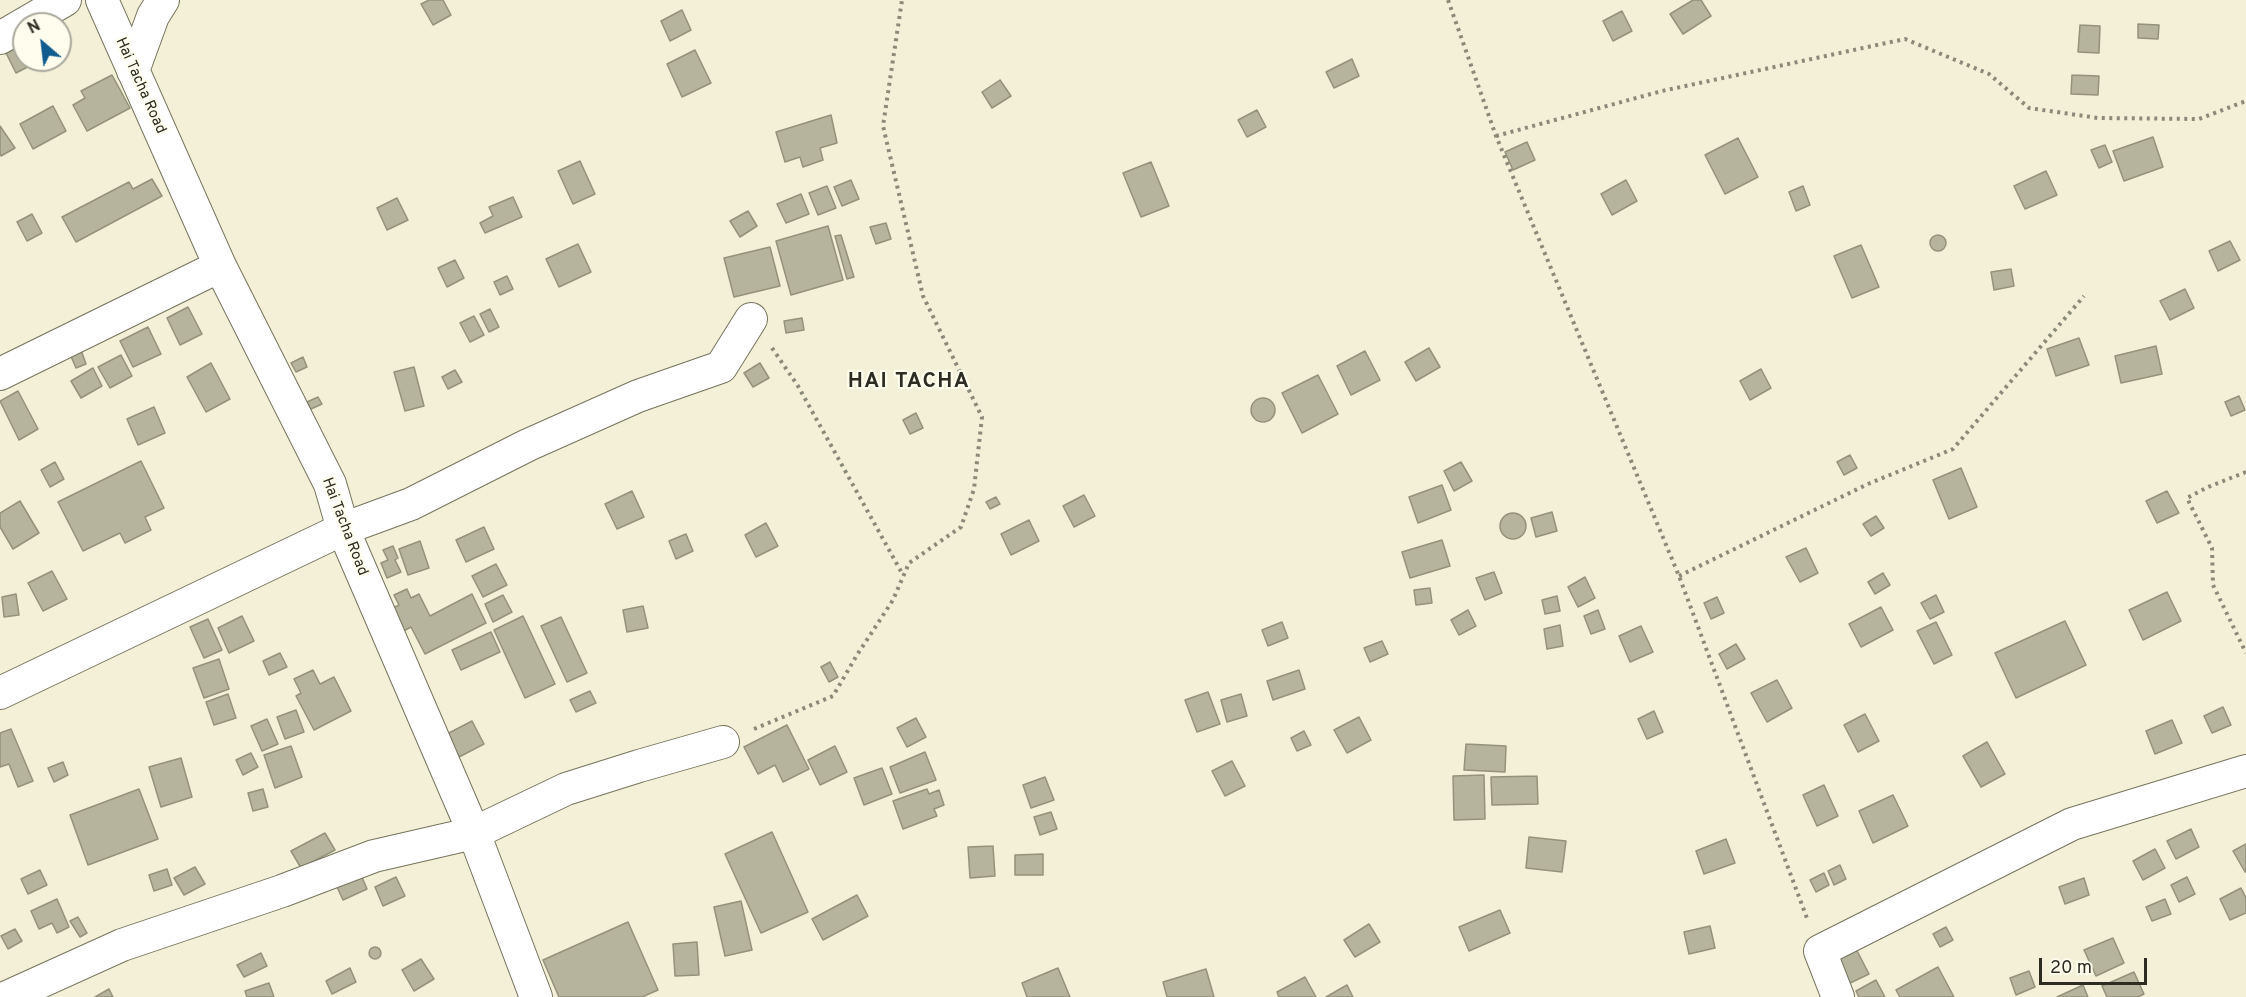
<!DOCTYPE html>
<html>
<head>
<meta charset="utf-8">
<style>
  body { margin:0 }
  #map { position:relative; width:2246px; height:997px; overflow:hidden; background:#f3f0d7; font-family:Overpass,sans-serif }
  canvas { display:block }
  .north { position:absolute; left:12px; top:12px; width:60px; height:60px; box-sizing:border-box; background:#fefdee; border:2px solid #aaa99d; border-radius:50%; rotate:332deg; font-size:16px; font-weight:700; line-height:24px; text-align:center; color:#2d2c23 }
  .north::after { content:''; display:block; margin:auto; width:21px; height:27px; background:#105c8f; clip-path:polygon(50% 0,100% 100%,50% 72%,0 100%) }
  .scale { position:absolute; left:2039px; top:958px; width:108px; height:27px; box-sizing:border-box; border:3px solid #2d2c23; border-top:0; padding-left:8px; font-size:18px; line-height:21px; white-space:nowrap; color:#2d2c23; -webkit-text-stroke:4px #fefdee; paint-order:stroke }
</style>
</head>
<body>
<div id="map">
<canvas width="2246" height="997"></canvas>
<div class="north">N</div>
<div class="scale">20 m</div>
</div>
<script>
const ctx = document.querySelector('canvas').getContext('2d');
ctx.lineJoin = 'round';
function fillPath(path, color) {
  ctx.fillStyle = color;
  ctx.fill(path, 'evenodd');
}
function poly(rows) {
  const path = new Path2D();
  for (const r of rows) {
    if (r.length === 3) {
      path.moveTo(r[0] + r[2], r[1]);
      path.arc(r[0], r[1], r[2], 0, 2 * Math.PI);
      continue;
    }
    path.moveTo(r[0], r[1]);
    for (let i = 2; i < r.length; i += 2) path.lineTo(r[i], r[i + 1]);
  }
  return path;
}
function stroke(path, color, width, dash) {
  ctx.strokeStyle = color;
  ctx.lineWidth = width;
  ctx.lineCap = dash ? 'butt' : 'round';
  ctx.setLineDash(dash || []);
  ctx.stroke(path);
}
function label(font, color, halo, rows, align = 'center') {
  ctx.font = font + ' Overpass,sans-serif';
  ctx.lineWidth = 4.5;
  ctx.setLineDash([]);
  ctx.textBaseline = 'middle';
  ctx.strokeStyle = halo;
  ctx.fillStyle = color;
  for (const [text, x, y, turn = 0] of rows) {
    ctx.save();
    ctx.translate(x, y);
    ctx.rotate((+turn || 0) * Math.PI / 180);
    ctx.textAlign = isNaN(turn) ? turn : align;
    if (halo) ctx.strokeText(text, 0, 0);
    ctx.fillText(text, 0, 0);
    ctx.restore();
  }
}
const building = poly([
  [429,0,443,0,451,15,433,25,421,4,429,0],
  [1693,0,1701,0,1711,16,1683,34,1670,14,1693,0],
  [682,10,691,30,670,41,661,21,682,10],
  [1622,11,1632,31,1613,41,1603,21,1622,11],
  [2138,24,2159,25,2158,39,2138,38,2138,24],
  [2080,25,2100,26,2099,53,2078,52,2080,25],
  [24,44,24,60,41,60,16,73,6,53,24,44],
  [695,50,711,83,682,97,667,64,695,50],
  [1352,59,1359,76,1334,88,1326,72,1352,59],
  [112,75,130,108,87,131,73,105,85,98,81,91,112,75],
  [2072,75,2099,76,2098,95,2071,94,2072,75],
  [1000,80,1011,96,992,108,982,92,1000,80],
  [53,106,66,131,33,149,20,124,53,106],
  [1257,110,1266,127,1247,137,1238,120,1257,110],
  [831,115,837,143,820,148,823,160,803,167,800,157,785,162,776,132,831,115],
  [0,126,15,148,1,156,0,153,0,126],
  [2153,137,2163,167,2124,181,2113,151,2153,137],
  [1738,138,1758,177,1725,194,1705,155,1738,138],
  [1527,142,1535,160,1513,170,1505,152,1527,142],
  [2105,145,2112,162,2099,168,2091,150,2105,145],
  [580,161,595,194,573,204,558,171,580,161],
  [1151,162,1169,206,1141,217,1123,173,1151,162],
  [2046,171,2057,195,2025,209,2014,186,2046,171],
  [152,179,162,196,76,242,62,217,129,182,133,189,152,179],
  [851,180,859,199,842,206,834,187,851,180],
  [1626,180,1637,201,1612,215,1601,194,1626,180],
  [827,186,836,208,818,215,809,193,827,186],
  [1803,186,1810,205,1796,211,1789,192,1803,186],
  [801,194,809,214,786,223,777,204,801,194],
  [513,197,522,217,485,233,480,223,493,216,489,207,513,197],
  [397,198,408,220,387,230,377,208,397,198],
  [748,211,757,226,740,237,730,221,748,211],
  [32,214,42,233,27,241,17,222,32,214],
  [886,223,891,239,876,244,870,227,886,223],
  [828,226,843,280,791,295,776,241,828,226],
  [841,235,854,277,847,279,835,236,841,235],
  [1938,243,8],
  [2230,241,2240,260,2218,271,2209,251,2230,241],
  [578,244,591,272,559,287,546,259,578,244],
  [1861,245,1879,287,1852,298,1834,256,1861,245],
  [770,247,780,286,734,297,724,258,770,247],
  [455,260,464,278,447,287,438,268,455,260],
  [2011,269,2014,286,1994,290,1991,272,2011,269],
  [507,276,513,289,500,295,494,282,507,276],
  [2185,289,2194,308,2170,320,2160,301,2185,289],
  [188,307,202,334,180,345,167,318,188,307],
  [490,309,499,327,489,332,480,314,490,309],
  [474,316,484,335,470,342,460,323,474,316],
  [802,318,804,330,786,333,784,321,802,318],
  [148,327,161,354,133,367,120,341,148,327],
  [2079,338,2089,365,2056,376,2047,349,2079,338],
  [2156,346,2162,374,2121,383,2115,356,2156,346],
  [1429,348,1440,367,1416,381,1405,362,1429,348],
  [81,350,86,364,76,368,70,354,81,350],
  [1365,351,1380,380,1351,395,1337,366,1365,351],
  [121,355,132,376,110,388,98,367,121,355],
  [303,357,307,367,296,372,291,363,303,357],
  [211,363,230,399,206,412,187,377,211,363],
  [760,363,769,378,753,387,744,373,760,363],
  [414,367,424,406,405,411,394,372,414,367],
  [93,368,102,386,81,398,71,381,93,368],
  [1761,369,1771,388,1750,400,1740,381,1761,369],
  [455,370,462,382,448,389,442,377,455,370],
  [1318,375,1338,414,1302,433,1282,393,1318,375],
  [18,391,38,429,19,440,0,401,18,391],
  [2239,396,2245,410,2231,416,2225,402,2239,396],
  [318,397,322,404,311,409,307,402,318,397],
  [1263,410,12],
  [154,407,165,433,138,445,127,419,154,407],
  [916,413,923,428,910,434,903,420,916,413],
  [1850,455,1857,468,1844,475,1837,462,1850,455],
  [141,461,164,508,145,517,151,530,125,543,120,533,83,551,58,502,141,461],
  [55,462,64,479,50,487,41,470,55,462],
  [1461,462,1472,481,1454,491,1444,471,1461,462],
  [1961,468,1977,507,1949,519,1933,480,1961,468],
  [1442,485,1451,510,1418,523,1409,497,1442,485],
  [632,491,644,517,617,529,605,504,632,491],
  [2167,491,2179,513,2157,523,2146,501,2167,491],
  [1084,495,1095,516,1074,527,1063,506,1084,495],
  [996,497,1000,504,990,509,986,502,996,497],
  [20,501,39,533,13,549,0,527,0,513,20,501],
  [1552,512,1557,531,1536,537,1531,518,1552,512],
  [1513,526,13],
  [1876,516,1884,528,1871,536,1863,524,1876,516],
  [1029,520,1039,541,1011,555,1001,534,1029,520],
  [766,523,778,546,756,557,745,535,766,523],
  [484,527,494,549,466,562,456,540,484,527],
  [686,534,693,551,676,559,669,541,686,534],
  [1442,540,1450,566,1410,578,1402,552,1442,540],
  [420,541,429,568,408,575,399,549,420,541],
  [393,546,398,558,395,560,401,572,387,578,381,563,388,560,383,550,393,546],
  [1806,548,1818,573,1800,582,1786,557,1806,548],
  [496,564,507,585,483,597,472,576,496,564],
  [52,571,67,599,43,611,28,583,52,571],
  [1494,572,1502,593,1485,600,1476,578,1494,572],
  [1883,573,1890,585,1875,594,1868,582,1883,573],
  [1585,577,1595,598,1578,607,1568,587,1585,577],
  [1430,588,1432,603,1416,605,1414,590,1430,588],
  [407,589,411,598,419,594,430,616,472,594,486,623,425,654,411,627,398,634,387,611,399,605,394,595,407,589],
  [2167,592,2181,621,2143,640,2129,610,2167,592],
  [16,594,19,615,4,617,2,597,16,594],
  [503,595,512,612,493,622,485,604,503,595],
  [1936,595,1944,612,1930,619,1921,603,1936,595],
  [1557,596,1560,611,1545,614,1542,600,1557,596],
  [1717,597,1724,613,1711,619,1704,603,1717,597],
  [643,606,648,628,627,632,623,610,643,606],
  [1881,607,1893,630,1861,647,1849,624,1881,607],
  [1468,610,1476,626,1459,635,1451,620,1468,610],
  [1598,610,1605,629,1591,634,1584,616,1598,610],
  [242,616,254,641,229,653,218,628,242,616],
  [523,616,555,684,525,698,494,630,523,616],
  [561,617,587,673,567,682,541,626,561,617],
  [208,619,222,650,204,658,190,627,208,619],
  [2065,621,2086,665,2016,698,1995,653,2065,621],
  [1282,622,1288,638,1268,646,1262,630,1282,622],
  [1936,622,1952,655,1934,664,1917,631,1936,622],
  [1560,625,1563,646,1547,649,1544,629,1560,625],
  [1641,626,1653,652,1630,662,1619,636,1641,626],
  [491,632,500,652,461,670,452,650,491,632],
  [1382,641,1388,654,1370,662,1364,648,1382,641],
  [1736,644,1745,659,1727,669,1719,654,1736,644],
  [280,653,287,667,269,675,263,661,280,653],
  [219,659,229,689,204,698,193,668,219,659],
  [830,662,838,677,829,682,821,667,830,662],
  [313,670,320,684,334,677,351,711,314,730,296,696,301,693,294,679,313,670],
  [1299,670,1305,689,1273,700,1267,681,1299,670],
  [1777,680,1792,708,1767,722,1751,693,1777,680],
  [590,691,596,703,576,712,570,700,590,691],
  [1208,692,1220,724,1197,732,1185,700,1208,692],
  [228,694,236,718,214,725,206,702,228,694],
  [1241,694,1247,716,1227,722,1221,700,1241,694],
  [2223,707,2231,725,2212,733,2204,716,2223,707],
  [296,710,304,732,285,739,277,717,296,710],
  [1654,711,1663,732,1647,739,1638,719,1654,711],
  [1865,714,1879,741,1858,752,1844,725,1865,714],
  [1359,717,1371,740,1347,753,1334,730,1359,717],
  [916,718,926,737,907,747,897,728,916,718],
  [267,719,278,744,262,751,251,726,267,719],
  [2172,720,2182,743,2155,754,2146,731,2172,720],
  [472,721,484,744,459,757,447,734,472,721],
  [787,725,809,769,783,782,775,765,758,774,744,747,787,725],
  [11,729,33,781,18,787,9,764,0,767,0,733,11,729],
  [1304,731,1311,745,1297,751,1291,738,1304,731],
  [1987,742,2005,774,1981,787,1963,756,1987,742],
  [1466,744,1506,746,1505,772,1464,770,1466,744],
  [291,746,302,777,275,788,264,755,291,746],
  [835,746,847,772,820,785,808,760,835,746],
  [925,752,936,780,900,793,890,767,925,752],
  [251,753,258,767,243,775,236,760,251,753],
  [181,758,192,797,161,807,149,767,181,758],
  [1232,761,1245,786,1225,796,1212,771,1232,761],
  [63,762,68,775,54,782,48,768,63,762],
  [882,768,892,794,864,805,854,778,882,768],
  [1484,775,1485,819,1454,820,1453,776,1484,775],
  [1537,776,1538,804,1492,805,1491,777,1537,776],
  [1045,777,1054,800,1031,808,1023,785,1045,777],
  [1824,785,1838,816,1817,826,1803,795,1824,785],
  [139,789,158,839,88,865,70,815,139,789],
  [263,789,268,807,253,811,248,793,263,789],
  [927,789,929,794,939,790,944,805,934,809,937,816,903,829,893,801,927,789],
  [1893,795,1908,826,1873,843,1859,811,1893,795],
  [1051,812,1057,829,1040,835,1034,817,1051,812],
  [2191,829,2199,847,2176,859,2167,841,2191,829],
  [772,832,808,912,761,933,725,854,772,832],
  [325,833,335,850,301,868,291,851,325,833],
  [1529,837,1566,841,1562,872,1526,868,1529,837],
  [1726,839,1735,863,1704,874,1696,851,1726,839],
  [2246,844,2246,872,2245,872,2233,851,2246,844],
  [993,846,995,876,970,878,968,847,993,846],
  [2155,849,2165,868,2143,880,2133,861,2155,849],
  [1043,854,1043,875,1015,875,1015,855,1043,854],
  [1840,865,1846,879,1834,885,1828,871,1840,865],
  [195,867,205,884,184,895,174,878,195,867],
  [167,869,172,885,154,891,149,875,167,869],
  [40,870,47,885,28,894,21,879,40,870],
  [1824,873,1829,885,1816,892,1810,880,1824,873],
  [361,875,367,889,343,900,337,887,361,875],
  [396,877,405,896,383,906,375,887,396,877],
  [2187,877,2195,894,2179,902,2171,885,2187,877],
  [2084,878,2089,895,2065,904,2059,887,2084,878],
  [2241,888,2246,898,2246,913,2230,920,2220,899,2241,888],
  [857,895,868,916,823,940,812,919,857,895],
  [57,899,69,927,57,933,52,923,39,929,31,911,57,899],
  [2165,899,2171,914,2152,921,2146,907,2165,899],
  [741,901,752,950,725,956,714,907,741,901],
  [1500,910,1510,933,1469,951,1459,927,1500,910],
  [78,917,87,933,80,937,70,921,78,917],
  [628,922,658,990,642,997,559,997,543,960,628,922],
  [1369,924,1380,942,1355,957,1344,940,1369,924],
  [1710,926,1715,948,1689,954,1684,932,1710,926],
  [1946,927,1953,940,1940,947,1933,934,1946,927],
  [15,929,22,941,8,949,1,936,15,929],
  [2113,938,2124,963,2096,976,2084,950,2113,938],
  [1852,941,1869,974,1844,986,1828,953,1852,941],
  [697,942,699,975,675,976,673,944,697,942],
  [375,953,6],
  [261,953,267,966,244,977,237,965,261,953],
  [421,959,434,979,414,991,402,970,421,959],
  [1938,967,1954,997,1900,997,1896,990,1938,967],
  [350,968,356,982,332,994,326,981,350,968],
  [1058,968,1070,997,1027,997,1022,983,1058,968],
  [1206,969,1214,997,1167,997,1163,982,1206,969],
  [2029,971,2035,987,2016,995,2010,978,2029,971],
  [2134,972,2144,994,2138,997,2107,997,2102,986,2134,972],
  [1305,977,1316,997,1279,997,1277,992,1305,977],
  [1876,980,1885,997,1859,997,1856,991,1876,980],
  [269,983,274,997,247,997,245,991,269,983],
  [1347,985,1353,997,1326,997,1347,985],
  [2083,985,2088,997,2057,997,2083,985],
  [109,989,113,997,95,997,109,989]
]);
fillPath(building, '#b6b49c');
stroke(building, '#94927a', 1.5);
const minor = poly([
  [102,0,220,266,330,484,343,529,474,833,536,997],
  [0,38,65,0],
  [133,71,153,16,163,0],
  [0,374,220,266],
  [0,693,343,529,411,504,528,445,638,396,721,367,751,319],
  [7,997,122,945,282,891,374,856,474,833,566,789,639,766,723,742],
  [1838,997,1820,951,2072,824,2246,771]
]);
stroke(minor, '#76745d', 34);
stroke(poly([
  [1448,0,1496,136,1679,576,1808,921],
  [1496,136,1662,91,1905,39,1989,74,2029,108,2098,118,2199,119,2246,101],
  [772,348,798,386,903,575],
  [2246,472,2208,487,2187,498,2212,548,2213,585,2246,653],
  [1679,576,1868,484,1953,449,2084,296],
  [754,729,833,696,857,655,893,600,909,563,961,527,974,489,982,417,923,296,883,126,902,0]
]), '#8b8978', 4, [3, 4.5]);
stroke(minor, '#fff', 32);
label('15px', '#2d2c23', '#fefdee', [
  ["Hai Tacha Road",140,86,66],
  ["Hai Tacha Road",344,527,69]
]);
ctx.letterSpacing = '1.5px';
label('bold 21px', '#2d2c23', '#fefdee', [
  ["HAI TACHA",909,383]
]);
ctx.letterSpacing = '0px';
</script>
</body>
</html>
